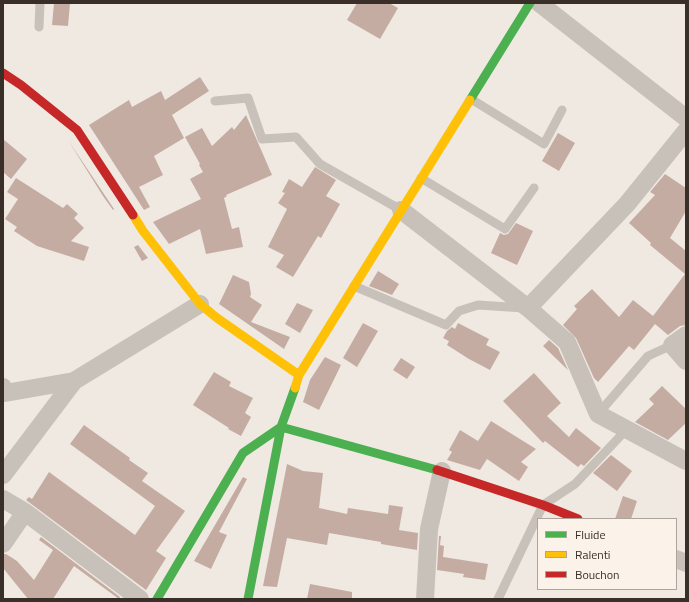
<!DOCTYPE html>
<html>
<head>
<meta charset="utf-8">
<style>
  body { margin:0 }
  #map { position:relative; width:689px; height:602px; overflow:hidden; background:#efe9e2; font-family:"Titillium Web",sans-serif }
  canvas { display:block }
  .frame { position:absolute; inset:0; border:4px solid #3a2e28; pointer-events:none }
  .legend { position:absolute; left:537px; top:518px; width:140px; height:72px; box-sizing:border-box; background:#fbf3ea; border:1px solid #aea49c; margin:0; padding:5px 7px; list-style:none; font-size:12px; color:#3a2e28 }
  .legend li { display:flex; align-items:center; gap:8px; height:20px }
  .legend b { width:20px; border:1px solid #aea49c }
</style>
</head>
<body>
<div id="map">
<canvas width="689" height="602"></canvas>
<div class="frame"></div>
<ul class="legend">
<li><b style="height:5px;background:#4caf50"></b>Fluide</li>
<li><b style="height:5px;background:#ffc107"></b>Ralenti</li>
<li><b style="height:5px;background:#c62828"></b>Bouchon</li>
</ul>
</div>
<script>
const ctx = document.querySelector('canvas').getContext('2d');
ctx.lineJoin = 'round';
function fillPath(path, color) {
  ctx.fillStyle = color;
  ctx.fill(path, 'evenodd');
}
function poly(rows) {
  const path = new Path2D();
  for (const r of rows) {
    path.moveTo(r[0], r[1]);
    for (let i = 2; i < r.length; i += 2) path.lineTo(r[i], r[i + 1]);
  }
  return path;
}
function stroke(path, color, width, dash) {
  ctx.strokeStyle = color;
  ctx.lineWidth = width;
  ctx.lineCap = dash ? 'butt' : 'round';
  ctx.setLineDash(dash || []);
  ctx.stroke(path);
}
fillPath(poly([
  [54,3,70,3,68,26,52,25],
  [357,3,389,3,398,8,380,39,347,20],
  [200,77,209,91,172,115,184,138,154,156,163,175,139,187,150,207,144,210,89,125,129,100,132,107,161,91,165,100],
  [246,115,272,175,226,195,227,196,224,198,232,229,239,227,243,247,206,254,200,229,169,244,153,222,201,199,190,179,203,172,199,165,200,164,185,137,202,128,212,146,232,127,234,130],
  [558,133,575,143,559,171,542,161],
  [3,139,27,159,11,179,3,172],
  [68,140,114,209,113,210,103,196],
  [315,167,336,180,326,196,340,204,321,238,318,236,293,277,276,267,284,255,268,247,287,209,278,203,285,193,282,192,289,179,302,187],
  [665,174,686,188,686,211,670,238,686,251,686,325,680,326,668,335,655,324,634,350,629,346,598,382,594,378,576,338,563,325,577,309,574,306,592,289,619,317,633,300,653,316,685,274,650,245,651,243,629,223,655,195,650,192],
  [16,178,63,208,67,204,78,214,74,218,84,228,71,241,89,247,84,261,37,246,14,231,17,227,5,219,18,199,7,192],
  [516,223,533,231,517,265,491,253,500,233,504,235,508,234],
  [138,245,148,258,142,261,134,247],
  [378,271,399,284,392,295,369,286],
  [233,275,249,282,251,294,250,297,262,305,251,322,290,337,284,349,219,304],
  [297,303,313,310,300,333,285,324],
  [363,323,378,331,357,367,343,358],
  [458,323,489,339,486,345,500,352,490,370,469,359,447,345,449,341,443,338,447,331,452,327,455,329],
  [549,340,558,348,568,370,543,346],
  [325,357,341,365,319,410,303,402,310,380],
  [401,358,415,367,407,379,393,370],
  [214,372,231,382,229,386,253,398,245,413,251,417,241,436,228,429,229,428,193,405],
  [534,373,561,403,547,416,569,437,576,428,601,448,584,466,581,464,578,467,545,441,543,443,503,401],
  [662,386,686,409,686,423,668,440,635,422,654,404,649,399],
  [491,421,536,449,521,462,528,467,519,481,487,459,480,470,447,460,452,452,449,450,460,430,478,441],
  [84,425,130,458,129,460,148,473,142,481,185,511,156,551,166,558,146,590,26,500,29,497,32,499,49,472,135,535,155,506,70,444],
  [611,455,632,471,617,491,593,473],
  [287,464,303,471,323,473,319,508,347,514,348,508,388,514,389,505,403,507,399,530,418,533,417,550,381,544,381,542,329,533,327,545,287,538,277,587,263,586],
  [243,477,247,479,219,532,227,535,211,569,194,561],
  [623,496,637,501,631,519,615,519],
  [439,536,441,536,440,545,444,546,443,557,488,564,485,580,463,577,464,574,437,570],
  [41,537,120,597,119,599,74,566,53,599,28,599,3,568,3,554,6,554,17,561,34,580,53,550,39,540],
  [310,584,352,592,352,599,307,599]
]), '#c4aca2');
stroke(poly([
  [39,27,40,3],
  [471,99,544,144,562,110],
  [215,101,248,98,262,139,296,137,320,164,401,210],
  [421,178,505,229,534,188],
  [354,286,446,325,459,311,478,305,524,308],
  [598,414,648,356,672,345],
  [498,599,543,505,575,484,627,429]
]), '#c8c1ba', 9);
stroke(poly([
  [539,3,686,118],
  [401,210,528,308,567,342,598,414,686,461],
  [528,308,627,204,686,131],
  [686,335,672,345,686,361],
  [3,387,5,393,74,381,200,304],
  [3,475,74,381],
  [3,499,25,512,140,599],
  [3,544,25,512],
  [676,559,686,563],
  [425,599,429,529,442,471]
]), '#c8c1ba', 18);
stroke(poly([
  [470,100,530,3],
  [157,599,243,453,281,427,437,470],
  [248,599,281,427,295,388]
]), '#4caf50', 9);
stroke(poly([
  [133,215,143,231,200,304,217,318,299,375],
  [295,388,299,375,470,100]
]), '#ffc107', 9);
stroke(poly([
  [3,73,21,85,77,130,133,215],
  [437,470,543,505,578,519]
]), '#c62828', 9);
</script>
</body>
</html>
